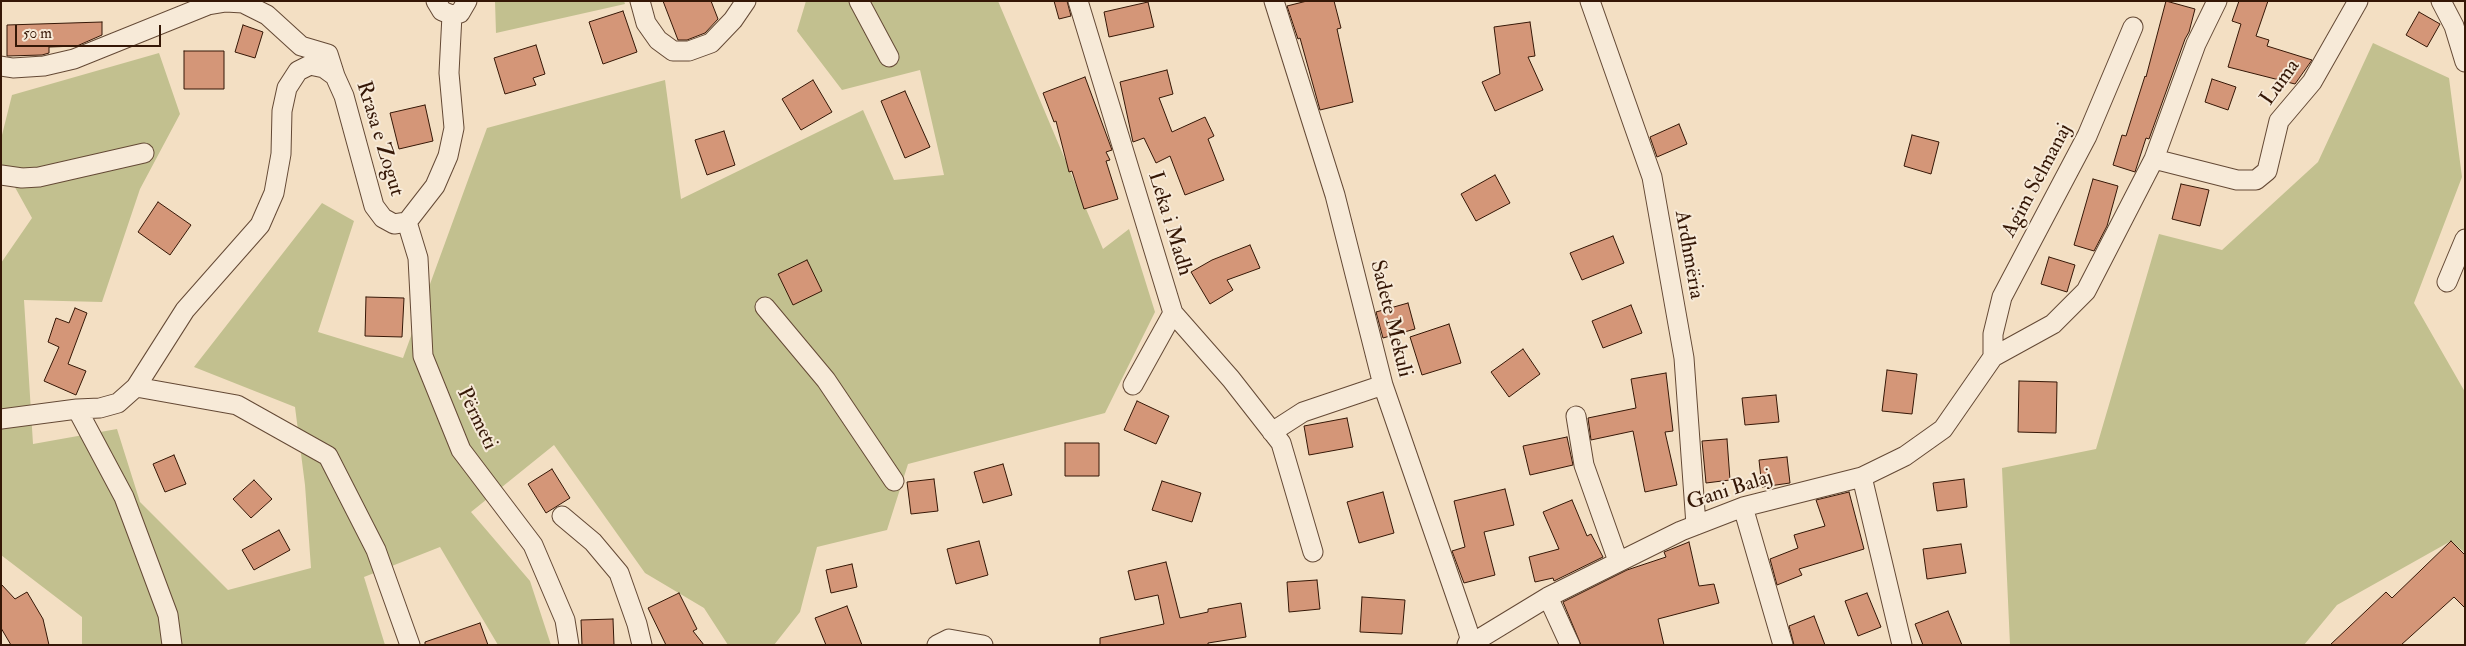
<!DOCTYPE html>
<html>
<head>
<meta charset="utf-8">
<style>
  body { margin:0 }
  #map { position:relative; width:2466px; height:646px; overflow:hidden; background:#f3dfc3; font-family:"IM FELL Double Pica",serif }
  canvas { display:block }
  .frame { position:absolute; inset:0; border:2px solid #351706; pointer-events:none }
  .scale { position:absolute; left:15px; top:25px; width:146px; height:22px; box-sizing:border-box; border:2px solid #351706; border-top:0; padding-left:6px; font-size:15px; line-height:18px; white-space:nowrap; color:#351706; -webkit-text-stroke:4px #f7ead8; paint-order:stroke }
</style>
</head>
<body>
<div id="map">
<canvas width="2466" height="646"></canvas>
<div class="frame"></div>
<div class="scale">50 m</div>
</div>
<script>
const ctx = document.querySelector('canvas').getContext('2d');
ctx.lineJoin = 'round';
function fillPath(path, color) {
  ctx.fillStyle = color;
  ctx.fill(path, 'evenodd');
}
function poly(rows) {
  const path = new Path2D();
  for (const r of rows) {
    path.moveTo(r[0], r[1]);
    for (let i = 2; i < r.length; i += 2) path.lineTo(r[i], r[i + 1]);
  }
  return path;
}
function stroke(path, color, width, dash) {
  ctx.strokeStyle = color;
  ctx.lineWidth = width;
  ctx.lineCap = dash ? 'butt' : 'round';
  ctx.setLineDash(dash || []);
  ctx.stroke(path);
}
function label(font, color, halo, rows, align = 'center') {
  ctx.font = font + ' "IM FELL Double Pica",serif';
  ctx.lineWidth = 4;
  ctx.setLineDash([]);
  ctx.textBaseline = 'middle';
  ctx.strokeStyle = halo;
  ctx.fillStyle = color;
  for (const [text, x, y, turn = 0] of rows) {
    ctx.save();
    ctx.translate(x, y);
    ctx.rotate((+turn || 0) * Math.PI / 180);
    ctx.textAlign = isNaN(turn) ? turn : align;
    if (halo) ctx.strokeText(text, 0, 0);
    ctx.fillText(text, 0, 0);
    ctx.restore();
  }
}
fillPath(poly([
  [495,1,624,1,625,4,496,33],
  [806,1,998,1,1103,249,1129,229,1155,312,1105,413,908,464,887,530,817,547,800,612,774,645,728,645,704,608,645,573,554,445,471,512,530,581,551,645,498,645,440,547,364,577,385,645,82,645,82,617,1,555,1,263,32,218,1,162,1,139,12,95,159,53,180,114,140,189,102,302,24,300,33,444,117,429,140,502,228,590,311,568,305,485,295,407,194,367,322,203,354,221,318,332,403,358,487,128,665,80,681,199,863,110,894,180,944,175,920,70,842,90,797,31],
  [2373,43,2449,78,2462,177,2414,303,2465,392,2465,553,2451,541,2337,605,2304,645,2010,645,2002,468,2096,449,2159,234,2222,250,2318,162]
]), '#c2c08f');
const building = poly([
  [663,1,711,1,718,19,705,33,687,40,678,40,663,1],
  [1054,1,1067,1,1071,16,1059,19,1054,1],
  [1307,1,1334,1,1341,28,1337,29,1353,102,1320,110,1300,38,1298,39,1287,6,1307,1],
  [2166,1,2195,9,2189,32,2185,39,2149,139,2146,138,2135,172,2113,165,2122,135,2126,136,2145,76,2146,77,2166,1],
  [2239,1,2268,1,2256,36,2269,40,2267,46,2312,60,2295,84,2228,67,2241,24,2232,21,2239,1],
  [1148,2,1154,27,1109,37,1104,12,1148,2],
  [623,11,637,52,603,64,589,22,623,11],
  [2419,12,2440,24,2427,47,2406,35,2419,12],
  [102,22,102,35,77,46,49,47,49,53,42,55,7,56,7,25,102,22],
  [1530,22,1535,56,1528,57,1543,90,1495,111,1482,82,1500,74,1494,27,1530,22],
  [243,25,263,32,255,58,235,52,243,25],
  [536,45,545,74,533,78,536,85,505,94,494,58,536,45],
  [184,51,224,51,224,89,184,89,184,51],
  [1167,70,1173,94,1159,98,1172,132,1205,117,1214,136,1208,139,1224,180,1185,195,1170,156,1156,163,1144,138,1133,142,1120,82,1167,70],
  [1085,77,1112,150,1106,152,1110,160,1106,161,1118,199,1084,209,1072,171,1069,172,1056,121,1054,122,1043,93,1085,77],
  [2212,79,2236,87,2228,110,2205,102,2212,79],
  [813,80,832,112,801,130,782,99,813,80],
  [905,91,930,147,905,158,881,101,905,91],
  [425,105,433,141,399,149,390,113,425,105],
  [1679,124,1687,144,1657,157,1650,137,1679,124],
  [724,131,735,165,707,175,695,140,724,131],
  [1912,135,1939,142,1931,174,1904,166,1912,135],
  [1495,175,1510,203,1476,221,1461,194,1495,175],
  [2093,179,2118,186,2107,226,2094,251,2074,245,2093,179],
  [2181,184,2209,190,2200,226,2172,219,2181,184],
  [158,202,191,225,170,255,138,232,158,202],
  [1613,236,1624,263,1582,280,1570,253,1613,236],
  [1250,245,1260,268,1227,280,1233,290,1210,304,1191,272,1212,260,1250,245],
  [2049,257,2075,265,2067,292,2041,284,2049,257],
  [807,260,822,291,793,305,778,274,807,260],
  [366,297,404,298,402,337,365,336,366,297],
  [1408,303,1415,329,1383,338,1376,312,1408,303],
  [1631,305,1642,333,1603,348,1592,321,1631,305],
  [75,308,87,313,68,364,86,371,76,395,44,381,59,347,48,342,56,318,69,323,75,308],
  [1449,324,1461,363,1422,375,1410,337,1449,324],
  [1523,349,1540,374,1509,397,1491,372,1523,349],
  [1887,370,1917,374,1912,414,1882,411,1887,370],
  [1666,373,1673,431,1665,432,1677,485,1645,492,1633,431,1591,440,1588,418,1636,408,1631,379,1666,373],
  [2019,381,2057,382,2056,433,2018,432,2019,381],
  [1776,395,1779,422,1745,425,1742,398,1776,395],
  [1137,401,1169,416,1156,444,1124,430,1137,401],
  [1347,418,1353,447,1309,455,1304,426,1347,418],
  [1567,437,1573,465,1530,475,1523,446,1567,437],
  [1727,439,1730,480,1706,483,1702,441,1727,439],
  [1065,443,1099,443,1099,476,1065,476,1065,443],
  [174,455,186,484,165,492,153,464,174,455],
  [1787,457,1790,483,1762,487,1759,460,1787,457],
  [1003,464,1012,495,983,503,974,472,1003,464],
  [552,469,570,498,546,513,528,484,552,469],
  [934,479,938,511,911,514,907,482,934,479],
  [1964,479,1967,507,1937,511,1933,483,1964,479],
  [254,480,272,499,251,518,233,499,254,480],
  [1162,481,1201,493,1192,522,1152,510,1162,481],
  [1505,489,1514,525,1484,532,1495,575,1464,583,1452,551,1465,547,1454,501,1505,489],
  [1383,492,1394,533,1359,543,1347,502,1383,492],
  [1849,492,1864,549,1799,569,1802,575,1777,585,1770,559,1798,548,1794,535,1825,526,1816,500,1849,492],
  [1572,500,1587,536,1591,534,1603,557,1554,581,1553,578,1535,582,1529,557,1559,549,1543,512,1572,500],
  [279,530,290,550,254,570,242,550,279,530],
  [979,541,988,575,956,584,947,549,979,541],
  [2451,541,2465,555,2465,608,2454,597,2401,645,2330,645,2386,592,2392,598,2451,541],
  [1689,542,1699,586,1714,584,1719,603,1658,619,1664,645,1581,645,1563,602,1627,570,1666,557,1664,552,1689,542],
  [1961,544,1966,573,1927,579,1923,549,1961,544],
  [1166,562,1180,618,1208,612,1208,609,1241,603,1246,637,1208,643,1208,645,1100,645,1100,638,1164,624,1158,595,1135,600,1128,571,1166,562],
  [852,564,857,587,831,593,826,570,852,564],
  [1317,580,1320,609,1289,612,1287,582,1317,580],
  [1,584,15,599,27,592,43,619,49,645,11,645,1,628,1,584],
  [679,593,697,629,693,631,704,645,666,645,648,608,679,593],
  [1867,593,1881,627,1858,636,1845,601,1867,593],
  [1362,597,1405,600,1402,634,1360,632,1362,597],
  [847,606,862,645,826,645,815,618,847,606],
  [1948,611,1962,645,1923,645,1915,624,1948,611],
  [1814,616,1825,645,1794,645,1789,626,1814,616],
  [613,619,614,645,582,645,581,620,613,619],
  [480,623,488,645,425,645,425,642,480,623]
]);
fillPath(building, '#d49678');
stroke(building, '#351706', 1);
const minor = poly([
  [436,1,442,11,452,15,460,13,467,1],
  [640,1,646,23,658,40,673,51,689,51,711,43,733,20,746,1],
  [859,1,889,57],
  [1078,1,1173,313,1231,379,1281,443,1313,552],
  [1274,1,1335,195,1383,385,1467,628,1470,638,1467,645],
  [1590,1,1652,177,1684,358,1696,525],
  [2441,1,2454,26,2465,62],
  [1,66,13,68,44,66,74,59,208,5,226,2,243,3,267,15,301,46,328,54,335,76],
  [2154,159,2237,180,2256,180,2267,171,2279,121,2312,82,2358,1],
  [1,175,22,178,39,177,144,153],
  [407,222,418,258,423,356,461,450,533,545,565,620,569,645],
  [2447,282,2465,239],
  [765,307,826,380,894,481],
  [1993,357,1993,334,2002,297,2087,136,2133,27],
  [1133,385,1173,313],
  [136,387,237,405,328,456,376,550,410,645],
  [77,409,124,497,168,615,172,645],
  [1576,416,1584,465,1618,561],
  [1,419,77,409,100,408,118,403,136,387,185,310,260,225,274,193,281,154,282,111,287,88,298,71,310,65,324,68,335,76,344,96,374,206,383,218,394,224,407,222,435,186,448,156,454,128,449,73,452,15],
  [1272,432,1303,412,1383,385],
  [1862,477,1902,645],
  [1743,507,1783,645],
  [562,516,593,542,619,573,637,624,642,645],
  [1548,597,1570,645],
  [937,645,949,639,983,645],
  [1469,645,1548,597,1681,531,1743,507,1862,477,1905,456,1943,429,1993,357,2053,324,2086,291,2154,159,2196,44,2217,1]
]);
stroke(minor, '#644935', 21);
stroke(minor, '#f7ead8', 19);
label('21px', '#351706', '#f7ead8', [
  ["Luma",2281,83,-54],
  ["Rrasa e Zogut",379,139,73],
  ["Agim Selmanaj",2038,181,-62],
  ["Leka i Madh",1169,224,73],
  ["Ardhmëria",1688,255,80],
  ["Sadete Mekuli",1390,319,76],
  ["Përmeti",476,419,64],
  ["Gani Balaj",1730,491,-18]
]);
</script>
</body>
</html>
